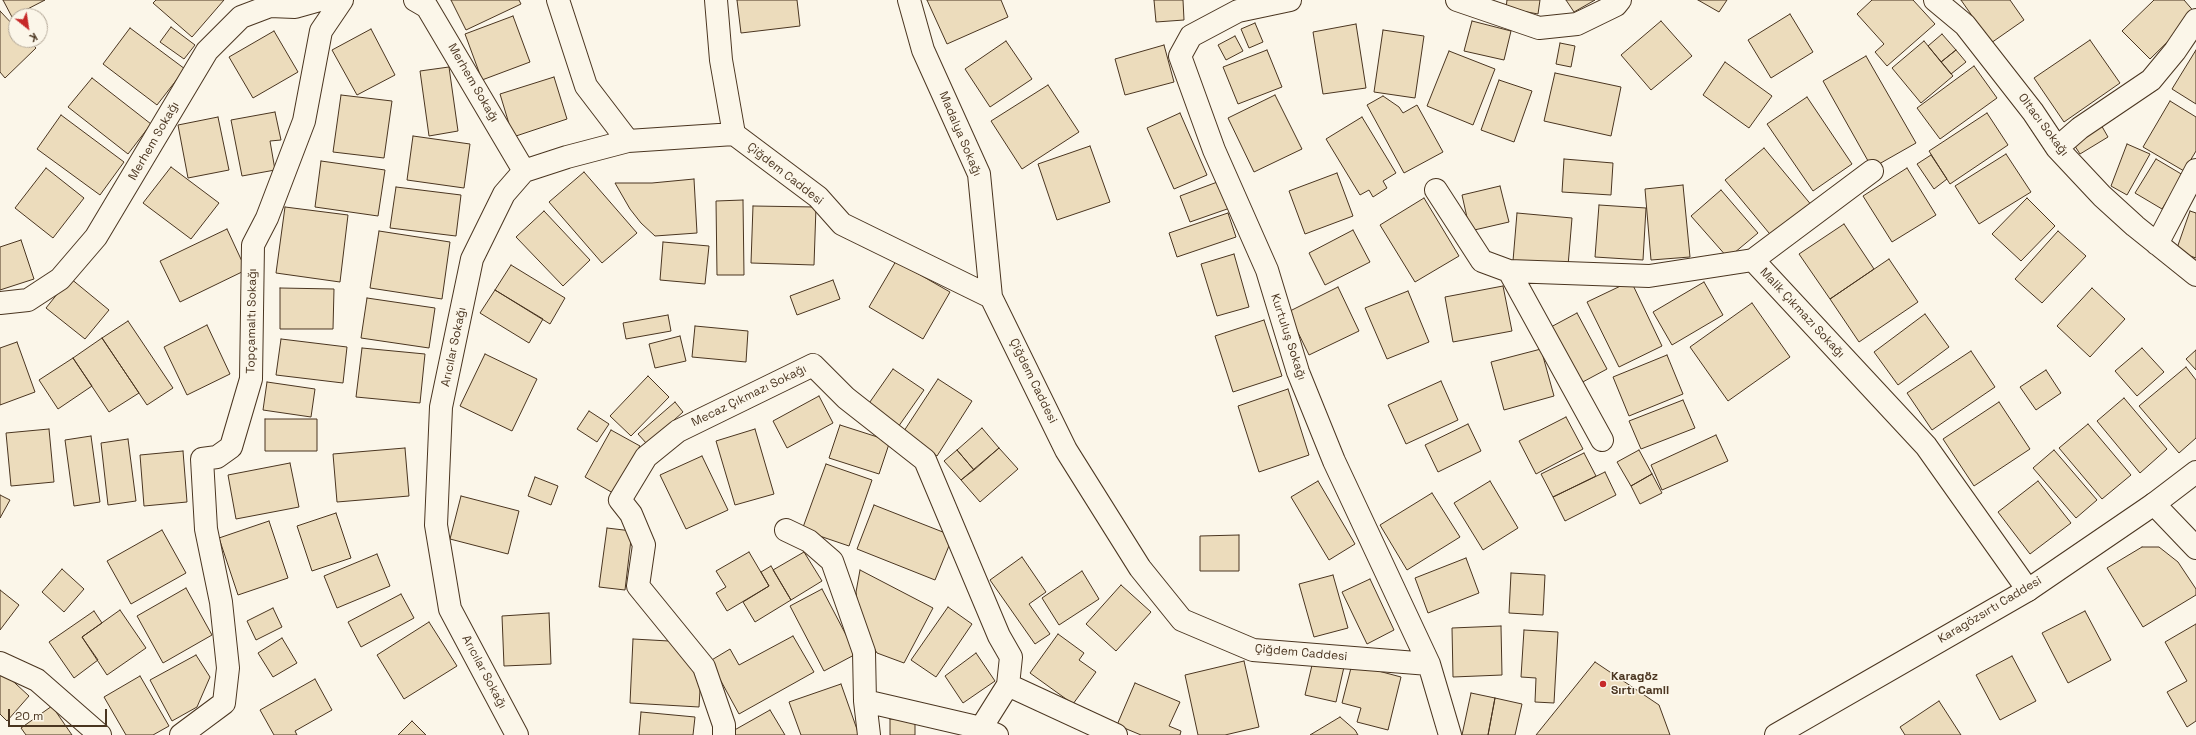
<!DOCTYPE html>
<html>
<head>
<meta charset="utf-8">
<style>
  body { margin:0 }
  #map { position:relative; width:2196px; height:735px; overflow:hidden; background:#fbf6e9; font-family:"Space Grotesk",sans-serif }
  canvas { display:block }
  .north { position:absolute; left:8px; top:8px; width:40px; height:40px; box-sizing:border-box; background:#fbf6e9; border:1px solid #b4a999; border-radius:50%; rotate:150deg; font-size:11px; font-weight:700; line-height:16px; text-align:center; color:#4a3520 }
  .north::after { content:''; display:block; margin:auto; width:14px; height:18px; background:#c62828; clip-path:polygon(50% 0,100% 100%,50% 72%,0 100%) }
  .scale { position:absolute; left:8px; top:709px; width:99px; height:18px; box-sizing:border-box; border:2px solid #4a3520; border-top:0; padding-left:5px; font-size:12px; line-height:14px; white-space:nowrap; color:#4a3520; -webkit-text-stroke:3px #fbf6e9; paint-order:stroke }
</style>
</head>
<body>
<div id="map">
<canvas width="2196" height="735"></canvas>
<div class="north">K</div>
<div class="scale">20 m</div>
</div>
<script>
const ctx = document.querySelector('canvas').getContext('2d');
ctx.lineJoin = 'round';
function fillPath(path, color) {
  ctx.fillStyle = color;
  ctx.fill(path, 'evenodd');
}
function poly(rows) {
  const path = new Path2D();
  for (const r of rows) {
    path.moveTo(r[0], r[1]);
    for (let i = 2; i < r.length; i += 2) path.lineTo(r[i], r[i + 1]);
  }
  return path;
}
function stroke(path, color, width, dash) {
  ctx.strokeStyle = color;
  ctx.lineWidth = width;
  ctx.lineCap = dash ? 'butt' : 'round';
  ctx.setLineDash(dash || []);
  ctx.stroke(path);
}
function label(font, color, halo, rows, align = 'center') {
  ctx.font = font + ' "Space Grotesk",sans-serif';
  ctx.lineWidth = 3;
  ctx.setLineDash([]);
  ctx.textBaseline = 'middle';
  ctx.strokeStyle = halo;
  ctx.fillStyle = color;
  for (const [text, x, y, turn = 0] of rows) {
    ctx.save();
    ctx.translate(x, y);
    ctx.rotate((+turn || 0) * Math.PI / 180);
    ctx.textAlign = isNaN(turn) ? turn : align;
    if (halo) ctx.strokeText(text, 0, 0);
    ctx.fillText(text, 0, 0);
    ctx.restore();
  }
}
const building = poly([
  [3,0,45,0,12,17,3,0],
  [156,0,224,0,192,37,153,3,156,0],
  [451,0,519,0,521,4,466,30,451,0],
  [737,0,797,0,800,26,741,33,737,0],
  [927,0,1001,0,1008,17,947,44,927,0],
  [1154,0,1183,0,1184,20,1156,22,1154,0],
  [1507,0,1540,0,1538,14,1506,8,1507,0],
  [1566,0,1595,0,1574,12,1566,0],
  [1698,0,1727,0,1719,12,1698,0],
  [1872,0,1913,0,1935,24,1887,66,1875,52,1884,44,1857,14,1872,0],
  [1961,0,2010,0,2024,20,1991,43,1961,0],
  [2154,0,2184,0,2196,14,2150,59,2122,31,2154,0],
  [0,11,16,28,16,40,28,40,36,48,5,78,0,72,0,11],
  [1790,14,1813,52,1771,78,1748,40,1790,14],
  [513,16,530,62,482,80,465,34,513,16],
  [1472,21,1511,31,1504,60,1464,51,1472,21],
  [1661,21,1692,56,1651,90,1621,55,1661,21],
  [1255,23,1263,42,1249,48,1241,29,1255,23],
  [1356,24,1366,88,1323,94,1313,32,1356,24],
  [171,27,195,45,184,59,160,42,171,27],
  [130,28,185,69,157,105,103,64,130,28],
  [371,29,395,75,357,95,332,50,371,29],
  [1383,30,1424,36,1415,98,1374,92,1383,30],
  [274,31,298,72,253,98,229,57,274,31],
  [1942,34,1956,50,1941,62,1928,46,1942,34],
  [1235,36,1243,51,1226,60,1218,45,1235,36],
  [2090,40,2120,83,2064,122,2034,78,2090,40],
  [1006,41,1032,79,990,107,965,69,1006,41],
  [1924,41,1953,76,1921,103,1892,68,1924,41],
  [1560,43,1575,46,1571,67,1556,64,1560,43],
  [1164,45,1174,82,1125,95,1115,59,1164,45],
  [1267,50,1282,87,1238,104,1223,67,1267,50],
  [1956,50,1966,62,1951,74,1941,62,1956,50],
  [2196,50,2196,104,2172,89,2196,50],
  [1449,51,1495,69,1473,125,1427,106,1449,51],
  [1866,56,1916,143,1872,168,1823,81,1866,56],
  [1725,62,1772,96,1749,128,1703,95,1725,62],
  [1974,66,1997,98,1940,139,1917,108,1974,66],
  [449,67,458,131,429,136,420,71,449,67],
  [1555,73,1621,87,1611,136,1544,121,1555,73],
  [554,77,567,119,513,137,500,94,554,77],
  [92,78,151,124,128,154,68,107,92,78],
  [1499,80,1532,91,1514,142,1481,130,1499,80],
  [1048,85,1079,132,1022,169,991,121,1048,85],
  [341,95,392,101,384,158,333,152,341,95],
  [1275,95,1302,149,1254,172,1228,118,1275,95],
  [1383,96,1399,107,1403,113,1417,105,1443,152,1404,173,1367,105,1383,96],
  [1807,97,1852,164,1813,191,1767,124,1807,97],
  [2170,101,2196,117,2196,151,2184,171,2143,147,2170,101],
  [275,112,281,140,270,141,275,170,242,176,231,120,275,112],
  [1180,113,1207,175,1174,189,1147,128,1180,113],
  [1987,113,2008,145,1950,184,1929,151,1987,113],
  [61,115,124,162,100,195,37,149,61,115],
  [218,117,229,170,188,178,178,125,218,117],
  [1362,117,1396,173,1383,181,1387,188,1373,197,1369,190,1360,195,1326,139,1362,117],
  [2100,123,2108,137,2080,154,2071,140,2100,123],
  [413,136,470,144,464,188,407,180,413,136],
  [2127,144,2150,154,2127,195,2111,186,2127,144],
  [1090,146,1110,202,1057,220,1038,164,1090,146],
  [1764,148,1813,207,1774,239,1725,180,1764,148],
  [2006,154,2031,192,1979,224,1955,186,2006,154],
  [1931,155,1947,179,1934,189,1917,164,1931,155],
  [1564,159,1613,163,1611,195,1562,192,1564,159],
  [2156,159,2183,175,2162,209,2135,193,2156,159],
  [321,161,385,170,378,216,315,207,321,161],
  [171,167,219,203,191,239,143,203,171,167],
  [46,168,84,198,53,238,15,208,46,168],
  [1907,168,1936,215,1892,242,1863,196,1907,168],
  [584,172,637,233,602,263,549,202,584,172],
  [1337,173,1353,216,1305,234,1289,191,1337,173],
  [694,179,697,233,655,236,641,223,630,209,615,183,652,183,694,179],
  [1220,181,1230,208,1190,222,1180,196,1220,181],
  [1683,185,1690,257,1651,260,1645,189,1683,185],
  [1500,186,1509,222,1470,231,1462,195,1500,186],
  [396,187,461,195,456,236,390,228,396,187],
  [1721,190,1758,233,1728,258,1691,216,1721,190],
  [1424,198,1459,256,1415,282,1380,225,1424,198],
  [2027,198,2055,226,2021,261,1992,234,2027,198],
  [743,200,744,275,717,275,716,201,743,200],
  [1599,205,1646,208,1643,260,1595,257,1599,205],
  [753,206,816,207,814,265,751,263,753,206],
  [285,207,348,215,340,282,276,273,285,207],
  [544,211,590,260,563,286,516,237,544,211],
  [2190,211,2196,213,2196,258,2176,251,2190,211],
  [1228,213,1236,237,1177,257,1169,233,1228,213],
  [1517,213,1572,218,1568,266,1513,261,1517,213],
  [1844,224,1874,269,1830,299,1799,254,1844,224],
  [227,229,246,270,180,302,160,261,227,229],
  [1353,230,1370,262,1325,285,1309,253,1353,230],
  [379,231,450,242,442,299,370,288,379,231],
  [2058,231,2086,256,2042,303,2015,279,2058,231],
  [21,240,34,279,0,290,0,247,21,240],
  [663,242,709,246,705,284,660,280,663,242],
  [1234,254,1249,307,1217,316,1201,264,1234,254],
  [1889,259,1918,302,1859,342,1830,299,1889,259],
  [896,261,950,292,923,339,869,307,896,261],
  [511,265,565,298,550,324,495,290,511,265],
  [70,278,109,310,85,339,46,308,70,278],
  [833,280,840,299,797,315,790,296,833,280],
  [1631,281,1662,346,1619,367,1587,302,1631,281],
  [1704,282,1723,315,1672,345,1653,312,1704,282],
  [1503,286,1512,331,1453,342,1445,297,1503,286],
  [1338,287,1359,331,1309,355,1288,312,1338,287],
  [280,288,334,289,333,329,280,329,280,288],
  [2092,288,2125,319,2090,357,2057,326,2092,288],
  [495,290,543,319,529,343,480,313,495,290],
  [1408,291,1429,342,1387,359,1365,308,1408,291],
  [367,298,435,308,429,348,361,338,367,298],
  [1752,303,1790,357,1728,401,1690,347,1752,303],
  [1577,313,1607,369,1579,384,1549,328,1577,313],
  [1925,314,1949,347,1898,385,1874,352,1925,314],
  [668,315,671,331,626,339,623,323,668,315],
  [1264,320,1282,376,1233,392,1215,336,1264,320],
  [128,321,173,388,147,405,102,338,128,321],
  [207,325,230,374,187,395,164,347,207,325],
  [695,326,748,331,746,362,692,357,695,326],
  [680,336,686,361,655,368,649,344,680,336],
  [102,338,139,393,109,412,73,358,102,338],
  [281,339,347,347,343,383,276,375,281,339],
  [17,342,35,392,0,405,0,348,17,342],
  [362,348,425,354,420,403,356,397,362,348],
  [2142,348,2164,372,2137,396,2115,371,2142,348],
  [1541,349,1554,396,1504,410,1491,362,1541,349],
  [2196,350,2196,370,2186,359,2196,350],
  [1971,351,1995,387,1932,430,1907,393,1971,351],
  [485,354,537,379,512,431,460,406,485,354],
  [1667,355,1683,394,1629,416,1613,377,1667,355],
  [73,358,92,386,58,409,39,380,73,358],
  [2186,367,2196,380,2196,438,2179,453,2139,406,2186,367],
  [893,369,924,390,896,430,865,409,893,369],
  [2046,370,2061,393,2036,410,2020,387,2046,370],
  [648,376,669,397,631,436,610,416,648,376],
  [938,379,972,401,937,456,902,434,938,379],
  [1441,381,1458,420,1406,444,1388,405,1441,381],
  [267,382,315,389,311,417,263,410,267,382],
  [1288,389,1309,455,1259,472,1238,406,1288,389],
  [819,396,833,423,787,448,773,421,819,396],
  [2124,398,2167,449,2140,473,2097,421,2124,398],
  [1683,400,1695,428,1641,449,1629,421,1683,400],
  [675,402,683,412,647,444,638,434,675,402],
  [1999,402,2030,449,1974,486,1943,439,1999,402],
  [589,411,609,424,597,442,577,429,589,411],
  [1566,417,1583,449,1536,474,1519,441,1566,417],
  [265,419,317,419,317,451,265,451,265,419],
  [1468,424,1481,451,1438,472,1425,445,1468,424],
  [2088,424,2131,475,2102,499,2059,448,2088,424],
  [840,425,890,441,879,474,829,458,840,425],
  [982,428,999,448,974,470,957,450,982,428],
  [49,429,54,482,11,486,6,433,49,429],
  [755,429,774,494,735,505,716,441,755,429],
  [611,430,640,446,613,493,585,477,611,430],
  [1716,435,1728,461,1662,490,1651,465,1716,435],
  [91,436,100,502,74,506,65,440,91,436],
  [128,439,136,501,108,505,101,443,128,439],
  [405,448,409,496,337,502,333,454,405,448],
  [999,448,1018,469,980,502,961,480,999,448],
  [957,450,974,470,961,480,944,461,957,450],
  [1639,450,1652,474,1631,486,1617,462,1639,450],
  [2054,450,2097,500,2076,518,2033,468,2054,450],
  [183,451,187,502,144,506,140,455,183,451],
  [1584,453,1596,476,1553,497,1541,474,1584,453],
  [702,456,728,510,686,529,660,475,702,456],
  [290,463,299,507,236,519,228,475,290,463],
  [826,464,872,480,849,546,802,530,826,464],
  [1605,472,1616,495,1565,521,1553,497,1605,472],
  [1652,474,1662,493,1640,504,1631,486,1652,474],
  [535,477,558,486,551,505,528,496,535,477],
  [1318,481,1355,544,1329,560,1291,497,1318,481],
  [1490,481,1518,528,1483,550,1454,503,1490,481],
  [2038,481,2071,523,2030,554,1998,512,2038,481],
  [1432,493,1460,537,1407,570,1380,525,1432,493],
  [0,495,10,500,0,518,0,495],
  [461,496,519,511,508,554,450,539,461,496],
  [874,505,953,536,935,580,857,549,874,505],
  [336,513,351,558,312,571,297,526,336,513],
  [269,521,288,578,238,595,219,538,269,521],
  [607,528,632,531,625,590,599,587,607,528],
  [162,530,186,573,131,604,107,561,162,530],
  [1239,535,1239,571,1200,571,1200,536,1239,535],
  [2142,547,2159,547,2178,562,2196,589,2196,595,2143,627,2107,568,2142,547],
  [749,552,769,586,727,611,716,593,726,587,716,571,749,552],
  [804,552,822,581,791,600,773,570,804,552],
  [377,554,390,586,337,608,324,576,377,554],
  [1022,557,1046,592,1029,604,1050,634,1035,644,990,580,1022,557],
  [1466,558,1479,593,1428,613,1415,578,1466,558],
  [771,566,791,600,755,622,743,602,769,586,761,572,771,566],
  [62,569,84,589,64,612,42,592,62,569],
  [860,570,933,608,904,663,877,653,860,624,856,592,860,570],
  [1082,571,1099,599,1059,625,1042,598,1082,571],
  [1511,573,1545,575,1543,615,1509,613,1511,573],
  [1333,575,1348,628,1314,637,1299,584,1333,575],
  [1370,579,1394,630,1367,644,1342,592,1370,579],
  [1121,585,1151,612,1116,651,1086,624,1121,585],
  [186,588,212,635,163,663,137,616,186,588],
  [822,589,856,654,824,671,790,606,822,589],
  [0,590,19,605,0,630,0,590],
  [401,594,414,618,361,647,348,622,401,594],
  [948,607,972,624,936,677,911,660,948,607],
  [273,608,282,627,256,640,247,621,273,608],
  [120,610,146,648,107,675,82,637,120,610],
  [94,611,102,623,82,637,98,660,74,678,49,642,94,611],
  [2085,611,2111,660,2068,683,2042,633,2085,611],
  [549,613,551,664,504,666,502,616,549,613],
  [429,622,457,666,404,699,377,655,429,622],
  [2196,624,2196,721,2187,727,2167,692,2187,681,2165,642,2196,624],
  [1501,626,1502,675,1453,677,1452,628,1501,626],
  [1524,630,1558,632,1554,703,1535,702,1536,678,1521,677,1524,630],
  [1058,634,1084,653,1079,660,1096,672,1073,704,1030,673,1058,634],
  [793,636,814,672,739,714,710,661,730,649,739,665,793,636],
  [282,638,297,663,273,677,258,653,282,638],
  [633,639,669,641,701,673,699,707,630,703,633,639],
  [976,653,995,681,963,703,945,676,976,653],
  [196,655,210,677,197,707,172,721,150,680,196,655],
  [2012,656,2036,701,2000,720,1976,675,2012,656],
  [1244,661,1259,727,1225,735,1198,735,1185,675,1244,661],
  [1313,661,1344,667,1336,702,1305,695,1313,661],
  [1595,662,1659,705,1670,735,1536,735,1595,662],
  [1352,664,1401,677,1388,730,1357,722,1361,708,1342,703,1352,664],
  [3,672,29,696,7,721,0,714,0,675,3,672],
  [140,676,169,726,153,735,126,735,104,697,140,676],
  [315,679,332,710,295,731,297,735,274,735,260,710,315,679],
  [1135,683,1180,702,1169,726,1181,731,1180,735,1141,735,1117,725,1135,683],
  [841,684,859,735,801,735,789,702,841,684],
  [1471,693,1495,698,1488,735,1462,735,1471,693],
  [1495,698,1522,704,1515,735,1488,735,1495,698],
  [1939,701,1961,735,1905,735,1900,727,1939,701],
  [52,706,72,735,26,735,21,728,52,706],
  [770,710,785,735,733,735,731,732,770,710],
  [641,712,695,717,693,735,639,735,641,712],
  [1340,717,1355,730,1358,735,1310,735,1340,717],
  [890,719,915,719,915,735,890,735,890,719],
  [412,721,426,735,398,735,412,721]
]);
fillPath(building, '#ecdcbc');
stroke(building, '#4a3520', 1);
const minor = poly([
  [415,0,427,7,524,171],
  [558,0,586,86,628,141],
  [716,0,721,60,734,134,818,197,842,224,991,297,1066,450,1140,568,1182,620,1253,650,1429,664],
  [909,0,923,50,979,174,991,297],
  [1290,0,1238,11,1191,36,1180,56,1214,150,1267,270,1298,372,1334,461,1429,664,1450,735],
  [1457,0,1539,28,1577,24,1616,5,1620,0],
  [1935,0,1965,25,2033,112,2057,148,2102,196,2135,226,2196,275],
  [2057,148,2080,128,2151,80,2175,51,2196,20],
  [1436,190,1482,261,1509,271,1649,276,1753,260,1926,446,2028,590],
  [2157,244,2196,170],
  [1753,260,1872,171],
  [1509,271,1602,440],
  [0,303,28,300,60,279,96,237,207,51,241,17,270,6,295,7,320,0],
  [2154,504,2196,548],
  [786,530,809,541,832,561,864,652,865,701,869,735],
  [0,663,37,680,100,735],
  [1008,685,1116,735],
  [865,701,981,728,997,735],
  [181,735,224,703,228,668,221,602,206,529,202,459,217,457,231,447,251,379,253,245,267,218,304,121,321,31,342,0],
  [517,735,450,609,436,525,441,407,472,259,504,194,524,171,567,157,628,141,734,134],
  [724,735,724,725,704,667,638,586,644,545,631,514,620,500,646,457,678,431,813,365,846,398,925,460,999,636,1011,657,1008,685,981,728]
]);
const tertiary = poly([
  [1776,735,2028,590,2154,504,2196,472]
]);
stroke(minor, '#4a3520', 24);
stroke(tertiary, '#4a3520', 24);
stroke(minor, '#fbf6e9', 22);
stroke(tertiary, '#fbf6e9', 22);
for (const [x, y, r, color] of [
  [1603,684,4,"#c62828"]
]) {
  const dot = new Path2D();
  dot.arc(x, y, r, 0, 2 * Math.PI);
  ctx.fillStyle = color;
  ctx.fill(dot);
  stroke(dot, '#fbf6e9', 1.5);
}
label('12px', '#4a3520', '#fbf6e9', [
  ["Merhem Sokağı",473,83,60],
  ["Oltacı Sokağı",2043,125,53],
  ["Madalya Sokağı",960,134,67],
  ["Merhem Sokağı",154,141,-60],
  ["Çiğdem Caddesi",785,174,38],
  ["Malik Çıkmazı Sokağı",1802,313,47],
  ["Topçamaltı Sokağı",252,321,-89],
  ["Kurtuluş Sokağı",1288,337,72],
  ["Arıcılar Sokağı",454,347,-78],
  ["Çiğdem Caddesi",1033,381,64],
  ["Mecaz Çıkmazı Sokağı",749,396,-26],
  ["Karagözsırtı Caddesi",1990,610,-31],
  ["Çiğdem Caddesi",1301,653,5],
  ["Arıcılar Sokağı",484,672,62]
]);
label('bold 12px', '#4a3520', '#fbf6e9', [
  ["Karagöz",1611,677],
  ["Sırtı Camii",1611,691]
], 'left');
</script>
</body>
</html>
